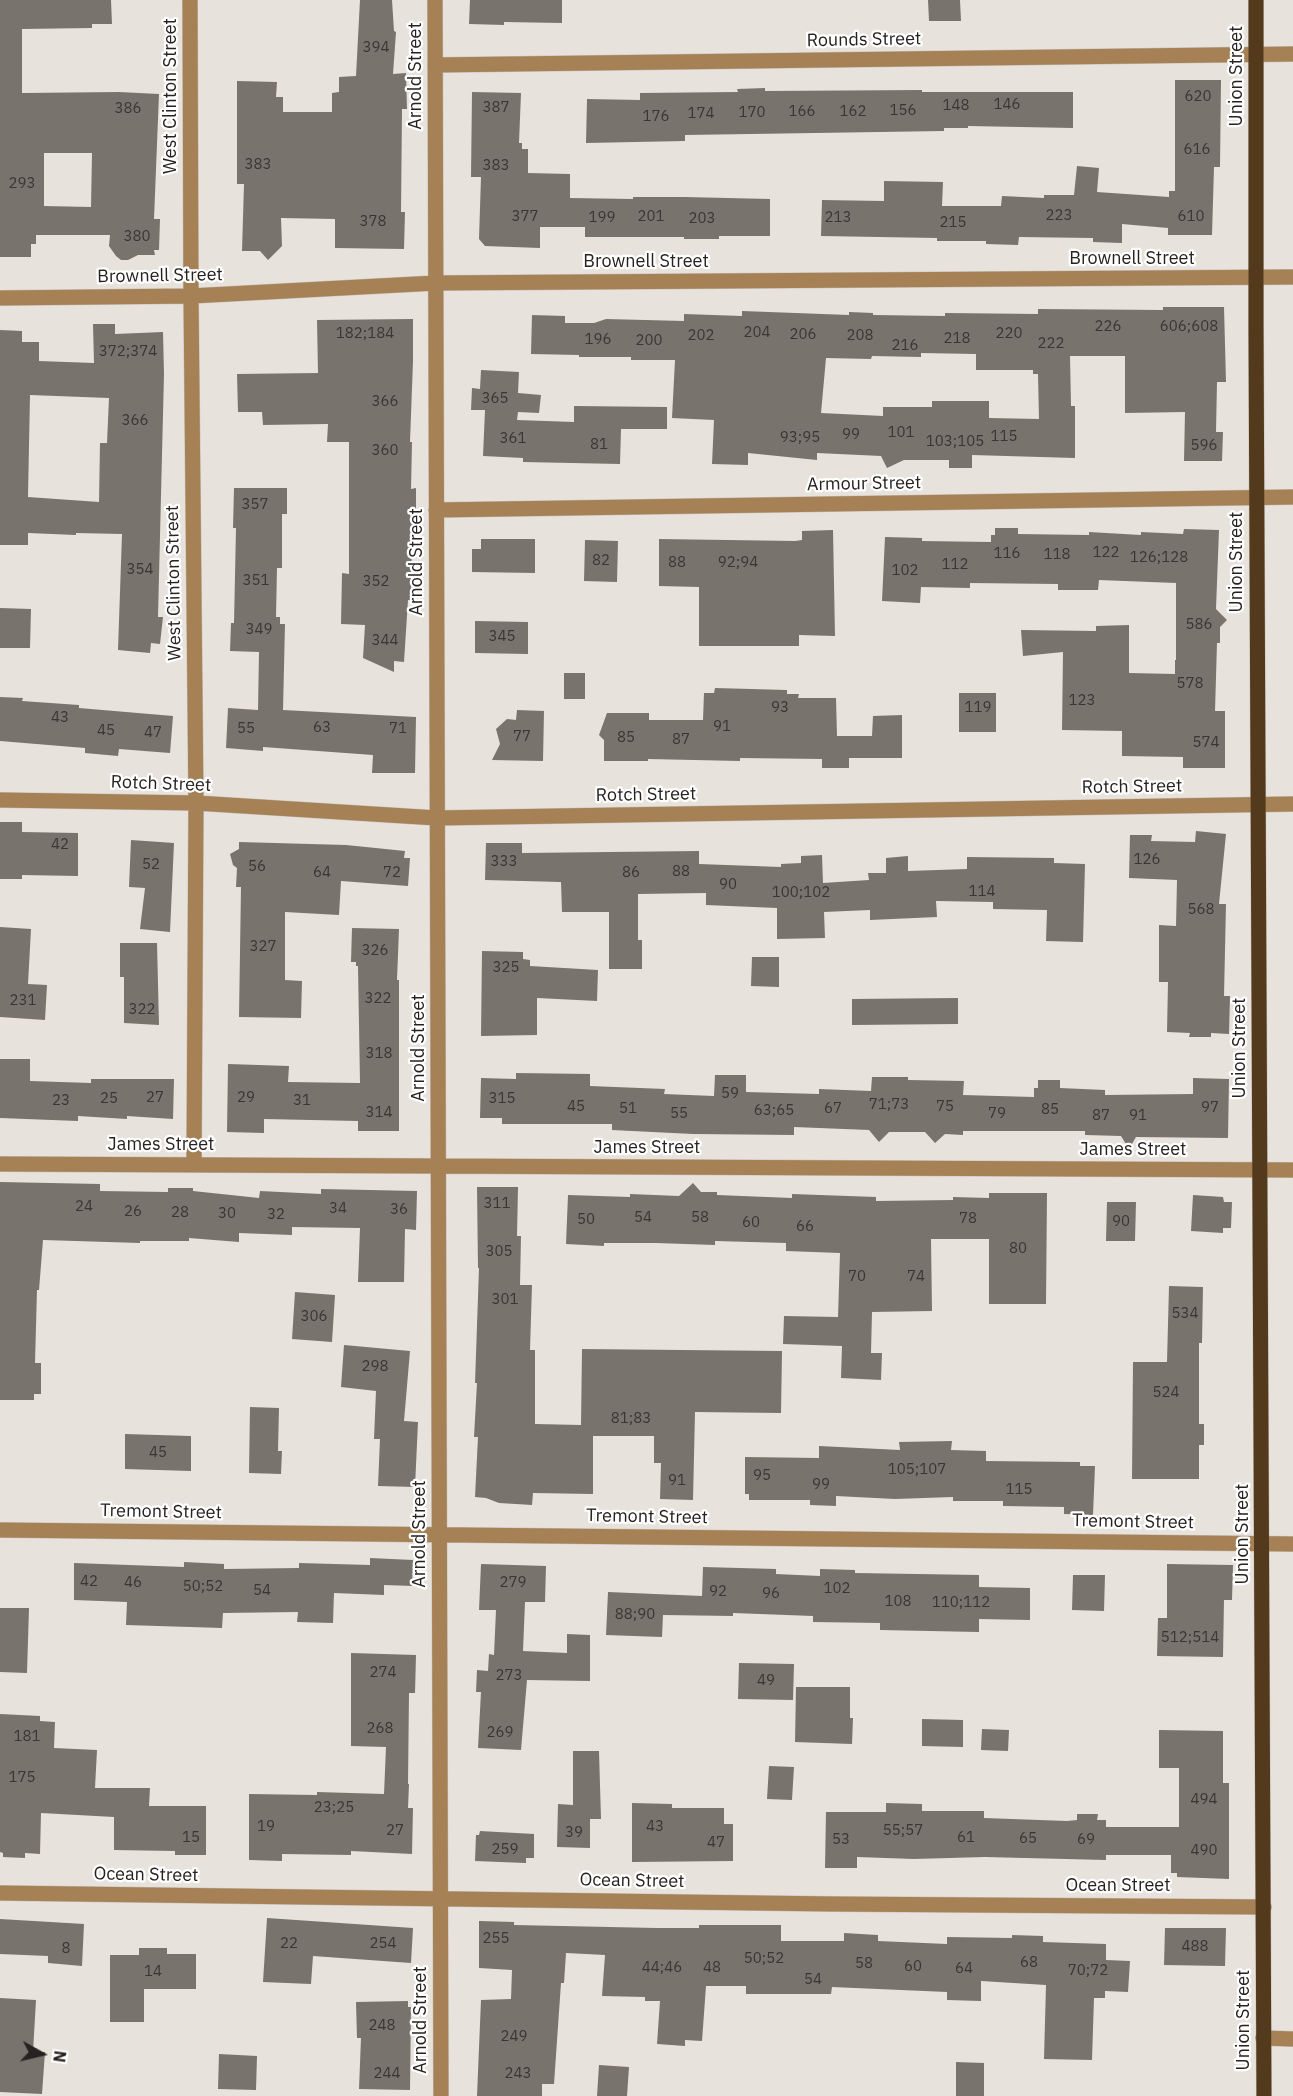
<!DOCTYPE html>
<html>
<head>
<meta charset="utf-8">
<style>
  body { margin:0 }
  #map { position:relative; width:1293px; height:2096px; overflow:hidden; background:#e8e2dc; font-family:"IBM Plex Sans",sans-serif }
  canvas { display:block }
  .north { position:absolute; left:12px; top:2024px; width:60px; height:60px; -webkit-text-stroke:4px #fff; paint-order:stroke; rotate:98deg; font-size:16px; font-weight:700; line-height:24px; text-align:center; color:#252220 }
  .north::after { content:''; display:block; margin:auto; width:21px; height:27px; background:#252220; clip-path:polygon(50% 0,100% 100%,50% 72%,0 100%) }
</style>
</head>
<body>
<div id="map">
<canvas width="1293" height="2096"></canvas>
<div class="north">N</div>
</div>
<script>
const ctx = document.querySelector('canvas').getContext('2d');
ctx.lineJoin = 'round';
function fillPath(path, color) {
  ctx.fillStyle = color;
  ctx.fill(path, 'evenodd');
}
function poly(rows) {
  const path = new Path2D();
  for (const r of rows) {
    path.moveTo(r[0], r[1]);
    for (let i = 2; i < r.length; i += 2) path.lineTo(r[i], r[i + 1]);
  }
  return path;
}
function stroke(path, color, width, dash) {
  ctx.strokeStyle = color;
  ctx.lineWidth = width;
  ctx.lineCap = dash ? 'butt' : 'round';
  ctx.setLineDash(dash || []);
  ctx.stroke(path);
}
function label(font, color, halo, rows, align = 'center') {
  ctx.font = font + ' "IBM Plex Sans",sans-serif';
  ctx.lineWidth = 4.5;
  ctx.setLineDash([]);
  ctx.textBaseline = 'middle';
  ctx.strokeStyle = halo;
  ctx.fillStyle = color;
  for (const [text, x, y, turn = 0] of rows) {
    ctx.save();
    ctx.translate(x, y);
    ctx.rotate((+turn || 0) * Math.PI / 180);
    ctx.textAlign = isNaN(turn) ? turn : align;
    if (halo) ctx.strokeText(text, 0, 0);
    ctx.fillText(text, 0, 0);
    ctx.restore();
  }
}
fillPath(poly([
  [0,0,111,0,112,24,92,24,92,28,22,29,22,93,119,92,159,94,154,219,160,219,159,250,154,250,155,255,138,255,128,260,121,260,116,256,109,246,110,235,36,235,36,244,31,244,31,257,0,257],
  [44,153,92,153,91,207,44,206],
  [360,0,392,0,394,31,396,32,393,74,406,73,407,109,402,109,401,212,405,212,404,249,335,248,335,219,281,218,282,246,268,260,260,251,242,251,244,184,237,184,237,81,277,82,276,97,283,97,283,112,332,112,332,93,339,92,339,77,356,76],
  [470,0,562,0,562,23,504,22,504,25,469,24],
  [928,0,960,0,961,21,929,21],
  [1175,80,1221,80,1220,167,1214,167,1212,235,1168,235,1168,228,1122,224,1122,243,1093,242,1093,238,1019,237,1018,245,986,244,986,241,937,241,937,238,821,236,822,200,884,201,884,181,943,182,942,206,1001,206,1002,196,1044,198,1044,195,1074,195,1077,166,1099,168,1097,192,1169,197,1169,191,1175,191],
  [765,88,765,91,922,90,922,92,1073,92,1073,128,968,126,968,128,944,128,944,131,685,135,685,141,586,143,587,99,640,100,640,93,738,92,737,89],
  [472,92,521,93,519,143,522,143,522,149,528,149,528,173,570,174,570,198,633,199,633,197,685,197,770,199,770,236,719,236,719,239,684,239,684,237,585,237,585,227,540,227,540,248,485,246,479,239,481,177,471,177],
  [1163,307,1224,307,1226,382,1217,382,1216,432,1223,432,1222,461,1184,461,1185,412,1125,413,1125,356,1070,356,1071,406,1075,406,1075,458,972,455,972,468,949,468,949,460,904,460,887,468,881,456,817,453,817,460,748,453,748,465,712,464,714,420,672,418,675,360,631,360,631,357,579,357,579,355,531,354,532,315,565,316,565,323,594,323,606,319,684,321,684,314,742,316,742,311,849,315,849,312,873,313,873,315,945,316,945,313,1038,314,1038,309,1163,310],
  [921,353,976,354,976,370,1033,370,1033,374,1038,374,1039,419,989,418,989,401,932,401,932,407,883,407,883,416,821,413,826,358,871,359,872,356,921,357],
  [413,319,413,361,410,442,412,442,411,489,416,488,416,535,412,535,411,600,408,600,404,662,394,661,394,672,363,658,365,625,341,624,342,573,349,574,349,442,327,442,328,424,263,425,262,412,238,412,237,374,318,373,317,320],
  [93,324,115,324,115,334,163,332,164,374,158,617,163,617,160,644,151,643,150,653,118,650,122,534,76,533,76,535,28,533,28,545,0,545,0,330,22,331,22,342,39,342,39,361,94,363],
  [30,395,109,398,107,443,100,443,99,502,28,497],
  [481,370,519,372,518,393,541,395,539,413,518,412,517,420,574,422,574,406,667,407,667,429,621,429,620,464,523,462,523,458,483,456,485,410,471,410,472,388,480,389],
  [234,488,287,488,287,514,282,514,282,568,277,568,276,617,280,617,280,624,285,624,283,710,416,717,415,773,372,773,373,755,263,747,263,751,226,748,228,708,258,710,259,652,230,651,231,623,234,623,236,528,233,528],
  [995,528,1018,528,1018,534,1089,535,1089,532,1141,535,1141,532,1183,534,1184,529,1219,530,1216,609,1227,620,1220,627,1220,643,1217,643,1215,711,1225,711,1225,768,1183,768,1183,757,1122,756,1122,731,1062,730,1063,652,1023,656,1021,630,1096,631,1096,626,1129,625,1129,673,1175,674,1175,660,1176,660,1176,583,1099,580,1098,590,1058,590,1058,584,970,583,970,588,921,587,920,603,882,601,885,537,922,538,922,541,991,542,991,535,995,535],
  [833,530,835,636,799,635,799,646,699,646,699,587,659,586,659,539,795,541,802,540,802,531],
  [481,539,535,539,535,573,472,572,472,549,481,549],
  [585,540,618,541,617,582,584,581],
  [0,608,31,609,30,648,0,648],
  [475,621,528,622,528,654,475,653],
  [564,673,585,673,585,699,564,699],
  [715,688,787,690,787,694,799,694,798,698,836,698,837,736,872,736,873,716,902,715,902,758,849,758,849,768,822,768,822,759,740,758,740,761,648,759,648,761,604,761,604,740,599,735,607,713,649,713,649,720,703,720,704,693,714,693],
  [959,693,996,693,996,732,959,732],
  [0,697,23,698,22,701,79,705,79,708,173,716,170,753,119,749,118,756,85,753,85,748,0,741],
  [517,710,544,711,543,761,492,760,500,744,496,729,507,719,516,720],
  [0,822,22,822,22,832,78,833,78,876,22,875,22,879,0,879],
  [1196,831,1226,834,1219,904,1226,904,1224,996,1230,996,1229,1034,1211,1033,1211,1037,1189,1037,1190,1033,1167,1032,1168,982,1159,982,1159,925,1176,926,1177,880,1129,878,1130,835,1152,835,1151,841,1195,842],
  [131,840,174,843,170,932,140,929,145,888,129,887],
  [239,842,346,845,405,851,404,858,410,858,408,886,341,881,339,915,285,912,285,980,302,981,301,1018,239,1017,241,887,236,887,237,868,233,865,230,854,239,849],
  [486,843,522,843,522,853,699,851,699,864,781,867,781,864,801,863,801,856,822,855,823,883,869,880,868,873,886,873,886,858,908,856,908,871,967,869,967,857,1054,858,1054,863,1085,864,1083,942,1046,941,1047,910,993,909,993,902,936,901,937,917,870,920,870,910,824,912,825,938,777,939,777,908,706,905,706,893,638,894,638,940,642,940,642,969,609,969,609,912,562,912,561,882,485,880],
  [0,927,31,929,28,984,47,985,45,1020,0,1017],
  [352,928,399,929,397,980,399,980,399,1131,358,1131,358,1121,264,1119,264,1133,227,1132,228,1064,289,1066,288,1082,360,1083,358,966,356,966,356,962,351,962],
  [120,943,157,943,159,1025,124,1023,124,977,120,977],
  [482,951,523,952,523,959,530,960,530,966,598,970,597,1001,537,998,537,1035,481,1036],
  [752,957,779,957,779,987,751,986],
  [958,998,958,1024,852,1025,852,999],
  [0,1059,30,1059,30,1081,91,1083,91,1079,174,1079,173,1119,127,1116,127,1119,78,1116,78,1121,0,1118],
  [516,1073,590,1074,590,1086,665,1089,664,1094,714,1096,715,1075,746,1075,746,1092,819,1094,819,1089,871,1091,872,1077,908,1077,908,1080,964,1081,963,1095,1034,1097,1034,1088,1038,1088,1038,1080,1060,1080,1060,1088,1105,1090,1105,1095,1193,1094,1193,1078,1229,1079,1228,1138,1136,1137,1129,1149,1121,1136,1085,1135,1085,1131,963,1131,963,1135,945,1134,935,1143,925,1132,889,1132,879,1142,869,1130,794,1127,794,1135,693,1134,612,1130,612,1124,502,1124,502,1118,480,1118,481,1078,516,1079],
  [0,1182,100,1184,100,1191,168,1192,168,1188,193,1188,193,1191,259,1198,260,1191,321,1194,321,1189,417,1191,416,1230,405,1229,404,1282,358,1282,360,1228,292,1227,292,1235,239,1233,239,1242,189,1238,189,1241,140,1241,140,1243,43,1240,39,1290,37,1290,35,1363,41,1363,41,1394,34,1394,34,1400,0,1400],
  [693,1183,701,1192,717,1192,717,1195,792,1198,792,1194,876,1197,876,1201,953,1200,953,1197,989,1198,989,1193,1047,1193,1046,1304,989,1304,989,1239,931,1239,932,1311,872,1312,871,1353,882,1353,881,1380,841,1378,842,1346,783,1344,784,1316,838,1317,840,1253,786,1251,786,1243,715,1241,715,1245,656,1243,604,1243,604,1246,566,1244,568,1195,630,1197,630,1194,679,1196],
  [477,1187,518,1187,517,1236,521,1236,520,1285,532,1285,530,1350,535,1350,535,1424,581,1425,582,1349,782,1351,781,1413,695,1412,693,1500,660,1499,661,1463,654,1463,654,1436,593,1436,593,1494,533,1493,532,1505,499,1503,486,1498,475,1497,478,1437,474,1437,477,1383,475,1383,479,1268,478,1268],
  [1193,1195,1223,1197,1224,1202,1232,1202,1231,1228,1223,1228,1223,1233,1191,1231],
  [1107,1202,1136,1202,1135,1241,1106,1241],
  [1169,1286,1203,1287,1202,1343,1199,1343,1199,1424,1204,1424,1204,1445,1199,1445,1199,1479,1132,1479,1133,1362,1167,1362],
  [295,1292,335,1295,332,1342,292,1339],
  [344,1345,410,1351,404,1421,418,1422,415,1487,378,1486,380,1439,374,1439,376,1391,341,1387],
  [250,1407,279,1408,278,1451,282,1451,281,1474,249,1473],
  [125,1434,191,1436,191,1471,125,1469],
  [952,1441,951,1450,986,1451,986,1461,1080,1462,1080,1466,1095,1466,1093,1515,1064,1514,1064,1507,1003,1506,1003,1501,953,1501,953,1497,895,1499,836,1496,836,1506,810,1505,810,1500,749,1500,749,1494,745,1494,745,1457,819,1458,819,1446,900,1450,899,1442],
  [370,1558,413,1560,412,1586,384,1585,384,1595,334,1593,333,1623,297,1622,298,1612,223,1613,222,1628,126,1625,127,1602,74,1600,74,1563,184,1567,184,1562,224,1564,224,1569,299,1568,299,1563,370,1565],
  [481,1564,546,1566,545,1602,525,1602,523,1651,567,1653,567,1634,590,1635,590,1681,527,1680,521,1750,478,1748,481,1692,476,1692,477,1670,488,1671,489,1654,494,1655,496,1610,479,1610],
  [1167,1564,1233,1565,1232,1600,1224,1600,1223,1657,1157,1656,1158,1618,1167,1618],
  [703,1567,776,1569,776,1574,820,1576,820,1569,855,1570,855,1573,979,1575,979,1587,1030,1588,1030,1620,979,1619,979,1632,880,1630,880,1623,813,1622,813,1616,733,1613,733,1616,663,1615,662,1637,606,1635,608,1592,702,1596],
  [1073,1575,1105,1575,1104,1611,1072,1610],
  [0,1608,29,1608,27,1673,0,1672],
  [351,1653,416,1655,415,1693,409,1693,408,1784,409,1784,408,1808,413,1808,412,1854,351,1851,351,1855,282,1854,282,1861,249,1860,249,1794,317,1795,317,1792,384,1794,386,1747,351,1746],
  [739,1663,794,1664,793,1700,738,1699],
  [796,1687,850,1687,850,1718,853,1718,852,1744,795,1742],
  [0,1714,40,1716,40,1721,55,1722,54,1748,97,1750,95,1788,150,1788,149,1806,206,1806,206,1855,175,1855,175,1851,114,1850,114,1817,41,1813,40,1854,25,1853,25,1858,3,1857,3,1853,0,1852],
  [922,1719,963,1720,963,1747,922,1746],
  [982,1729,1009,1730,1008,1751,981,1750],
  [1159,1730,1223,1731,1223,1783,1229,1783,1229,1879,1177,1877,1177,1873,1171,1873,1171,1855,1106,1855,1106,1860,985,1857,914,1859,857,1857,857,1868,825,1868,826,1812,886,1812,886,1803,922,1804,922,1811,984,1811,984,1818,1067,1821,1077,1820,1077,1814,1098,1814,1097,1820,1106,1820,1106,1827,1179,1827,1179,1768,1159,1768],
  [573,1751,599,1751,601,1819,590,1819,590,1848,557,1847,558,1804,573,1805],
  [769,1766,794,1767,792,1800,767,1799],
  [632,1803,672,1804,672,1808,724,1808,724,1824,733,1824,733,1861,632,1862],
  [480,1831,534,1834,534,1858,526,1858,526,1863,475,1861,476,1835,479,1835],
  [267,1918,413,1928,411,1963,313,1956,311,1984,263,1982],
  [0,1919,84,1924,82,1966,48,1963,48,1956,0,1954],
  [479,1921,514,1922,514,1925,657,1928,699,1928,699,1925,781,1925,781,1941,844,1941,844,1933,878,1935,878,1941,947,1944,947,1937,1012,1938,1012,1935,1043,1936,1043,1942,1106,1944,1106,1960,1130,1961,1128,1992,1105,1991,1105,1998,1094,1998,1092,2060,1044,2059,1046,1985,981,1981,981,2001,947,2000,947,1992,832,1987,831,1994,746,1994,746,1986,706,1986,702,2041,685,2040,685,2046,657,2044,660,2001,645,2001,645,1997,602,1996,605,1955,566,1953,564,1983,561,1983,554,2084,542,2084,542,2096,477,2096,481,2000,511,1999,512,1970,479,1968],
  [1165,1928,1226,1928,1225,1966,1164,1965],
  [139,1948,167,1948,167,1954,196,1954,196,1989,144,1989,144,2022,110,2022,110,1955,139,1955],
  [0,1998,36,2000,33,2052,45,2052,42,2094,0,2092],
  [408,2001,408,2007,411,2007,410,2090,359,2089,361,2038,357,2038,356,2002],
  [219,2054,257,2056,256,2090,218,2089],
  [956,2062,984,2063,984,2096,956,2096],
  [599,2065,629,2067,627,2096,597,2096]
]), '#79736e');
const minor = poly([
  [190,0,191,296,196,803,194,1165],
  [435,0,441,2096],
  [435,65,1293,54],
  [0,298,191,296,436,283,1293,277],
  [436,510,1293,497],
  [0,800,196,803,437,818,1293,804],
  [0,1164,1293,1170],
  [0,1530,1293,1544],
  [0,1893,833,1904,1264,1907],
  [1263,2038,1293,2039]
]);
const major = poly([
  [1256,0,1256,328,1264,2096]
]);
stroke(minor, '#c5bfba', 16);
stroke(major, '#c5bfba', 16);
stroke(minor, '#a58155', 15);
stroke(major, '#533a1c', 15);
label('15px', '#3a3634', null, [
  ["394",376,48],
  ["620",1198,97],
  ["146",1007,105],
  ["148",956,106],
  ["387",496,108],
  ["386",128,109],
  ["156",903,111],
  ["166",802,112],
  ["162",853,112],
  ["170",752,113],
  ["174",701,114],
  ["176",656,117],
  ["616",1197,150],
  ["383",258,165],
  ["383",496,166],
  ["293",22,184],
  ["223",1059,216],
  ["377",525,217],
  ["201",651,217],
  ["610",1191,217],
  ["199",602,218],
  ["213",838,218],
  ["203",702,219],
  ["378",373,222],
  ["215",953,223],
  ["380",137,237],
  ["226",1108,327],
  ["606;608",1189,327],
  ["204",757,333],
  ["182;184",365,334],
  ["220",1009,334],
  ["206",803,335],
  ["202",701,336],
  ["208",860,336],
  ["218",957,339],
  ["196",598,340],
  ["200",649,341],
  ["222",1051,344],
  ["216",905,346],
  ["372;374",128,352],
  ["365",495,399],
  ["366",385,402],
  ["366",135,421],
  ["101",901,433],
  ["99",851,435],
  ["115",1004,437],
  ["93;95",800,438],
  ["361",513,439],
  ["103;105",955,442],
  ["81",599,445],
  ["596",1204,446],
  ["360",385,451],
  ["357",255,505],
  ["122",1106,553],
  ["116",1007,554],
  ["118",1057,555],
  ["126;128",1159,558],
  ["82",601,561],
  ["88",677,563],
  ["92;94",738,563],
  ["112",955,565],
  ["354",140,570],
  ["102",905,571],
  ["351",256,581],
  ["352",376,582],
  ["586",1199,625],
  ["349",259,630],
  ["345",502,637],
  ["344",385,641],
  ["578",1190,684],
  ["123",1082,701],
  ["93",780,708],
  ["119",978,708],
  ["43",60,718],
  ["91",722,727],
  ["63",322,728],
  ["55",246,729],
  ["71",398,729],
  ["45",106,731],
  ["47",153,733],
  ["77",522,737],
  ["85",626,738],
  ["87",681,740],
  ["574",1206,743],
  ["42",60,845],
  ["126",1147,860],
  ["333",504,862],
  ["52",151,865],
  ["56",257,867],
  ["88",681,872],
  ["64",322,873],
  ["72",392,873],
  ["86",631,873],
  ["90",728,885],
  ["114",982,892],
  ["100;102",801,893],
  ["568",1201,910],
  ["327",263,947],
  ["326",375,951],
  ["325",506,968],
  ["322",378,999],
  ["231",23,1001],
  ["322",142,1010],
  ["318",379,1054],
  ["59",730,1094],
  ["27",155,1098],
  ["29",246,1098],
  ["25",109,1099],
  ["315",502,1099],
  ["23",61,1101],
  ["31",302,1101],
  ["71;73",889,1105],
  ["45",576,1107],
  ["75",945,1107],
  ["97",1210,1108],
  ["51",628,1109],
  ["67",833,1109],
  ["85",1050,1110],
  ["63;65",774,1111],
  ["314",379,1113],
  ["55",679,1114],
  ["79",997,1114],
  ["87",1101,1116],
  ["91",1138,1116],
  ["311",497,1204],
  ["24",84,1207],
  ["34",338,1209],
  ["36",399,1210],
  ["26",133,1212],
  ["28",180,1213],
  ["30",227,1214],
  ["32",276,1215],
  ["54",643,1218],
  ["58",700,1218],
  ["78",968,1219],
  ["50",586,1220],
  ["90",1121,1222],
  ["60",751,1223],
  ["66",805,1227],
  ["80",1018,1249],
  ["305",499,1252],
  ["70",857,1277],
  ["74",916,1277],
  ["301",505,1300],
  ["534",1185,1314],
  ["306",314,1317],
  ["298",375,1367],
  ["524",1166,1393],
  ["81;83",631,1419],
  ["45",158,1453],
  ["105;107",917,1470],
  ["95",762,1476],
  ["91",677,1481],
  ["99",821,1485],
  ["115",1019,1490],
  ["42",89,1582],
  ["46",133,1583],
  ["279",513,1583],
  ["50;52",203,1587],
  ["102",837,1589],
  ["54",262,1591],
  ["92",718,1592],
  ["96",771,1594],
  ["108",898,1602],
  ["110;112",961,1603],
  ["88;90",635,1615],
  ["512;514",1190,1638],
  ["274",383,1673],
  ["273",509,1676],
  ["49",766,1681],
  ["268",380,1729],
  ["269",500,1733],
  ["181",27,1737],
  ["175",22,1778],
  ["494",1204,1800],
  ["23;25",334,1808],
  ["19",266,1827],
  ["43",655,1827],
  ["27",395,1831],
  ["55;57",903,1831],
  ["39",574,1833],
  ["15",191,1838],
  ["61",966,1838],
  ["65",1028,1839],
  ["53",841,1840],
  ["69",1086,1840],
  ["47",716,1843],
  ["259",505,1850],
  ["490",1204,1851],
  ["255",496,1939],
  ["22",289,1944],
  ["254",383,1944],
  ["488",1195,1947],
  ["8",66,1949],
  ["50;52",764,1959],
  ["68",1029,1963],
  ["58",864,1964],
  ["60",913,1967],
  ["44;46",662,1968],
  ["48",712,1968],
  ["64",964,1969],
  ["70;72",1088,1971],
  ["14",153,1972],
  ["54",813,1980],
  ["248",382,2026],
  ["249",514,2037],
  ["244",387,2074],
  ["243",518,2074]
]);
label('18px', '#252220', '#fff', [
  ["Rounds Street",864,40,-1],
  ["Arnold Street",416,76,-90],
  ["Union Street",1237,76,-90],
  ["West Clinton Street",171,96,-90],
  ["Brownell Street",1132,259],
  ["Brownell Street",646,262],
  ["Brownell Street",160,276,-1],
  ["Armour Street",864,484,-1],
  ["Arnold Street",417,562,-90],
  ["Union Street",1237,562,-90],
  ["West Clinton Street",174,583,-91],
  ["Rotch Street",161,784,2],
  ["Rotch Street",1132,787,-1],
  ["Rotch Street",646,795,-1],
  ["Arnold Street",419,1048,-90],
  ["Union Street",1240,1048,-90],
  ["James Street",161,1145],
  ["James Street",647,1148],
  ["James Street",1133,1150],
  ["Tremont Street",161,1512,1],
  ["Tremont Street",647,1517,1],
  ["Tremont Street",1133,1522,1],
  ["Arnold Street",420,1534,-90],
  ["Union Street",1243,1534,-90],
  ["Ocean Street",146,1875,1],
  ["Ocean Street",632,1881,1],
  ["Ocean Street",1118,1886],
  ["Arnold Street",421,2020,-90],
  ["Union Street",1244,2020,-90]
]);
</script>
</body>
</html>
